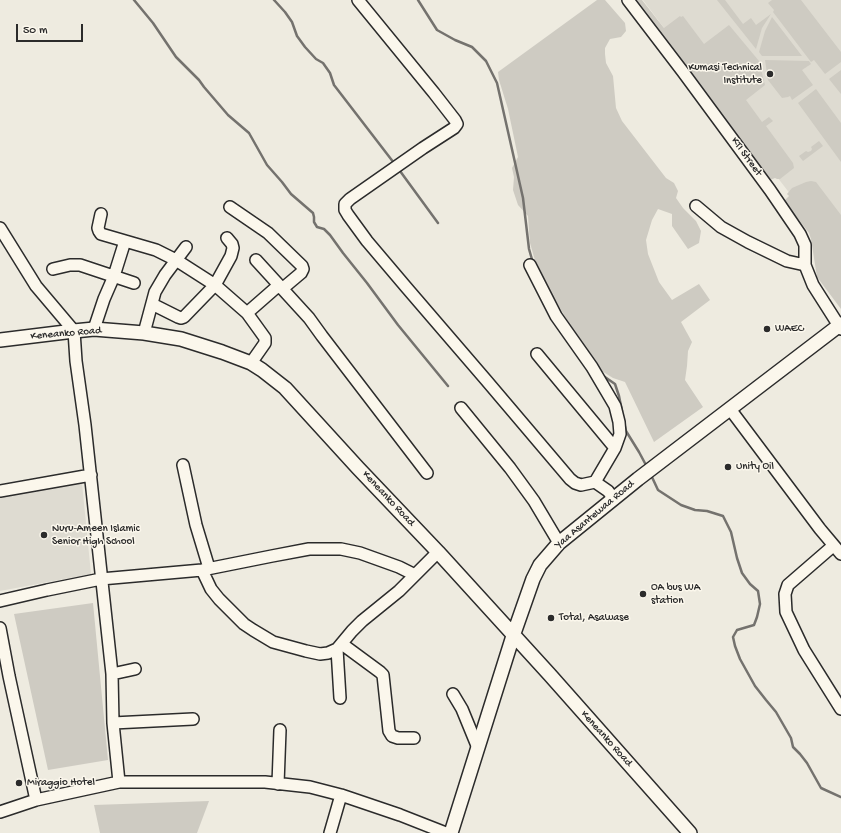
<!DOCTYPE html>
<html>
<head>
<meta charset="utf-8">
<style>
  body { margin:0 }
  #map { position:relative; width:841px; height:833px; overflow:hidden; background:#eeebe0; font-family:"Gochi Hand",sans-serif }
  canvas { display:block }
  .scale { position:absolute; left:16px; top:24px; width:67px; height:18px; box-sizing:border-box; border:2px solid #2b2b2b; border-top:0; padding-left:5px; font-size:12px; line-height:14px; white-space:nowrap; color:#2b2b2b; -webkit-text-stroke:3px #fbf7ec; paint-order:stroke }
</style>
</head>
<body>
<div id="map">
<canvas width="841" height="833"></canvas>
<div class="scale">50 m</div>
</div>
<script>
const ctx = document.querySelector('canvas').getContext('2d');
ctx.lineJoin = 'round';
function fillPath(path, color) {
  ctx.fillStyle = color;
  ctx.fill(path, 'evenodd');
}
function poly(rows) {
  const path = new Path2D();
  for (const r of rows) {
    path.moveTo(r[0], r[1]);
    for (let i = 2; i < r.length; i += 2) path.lineTo(r[i], r[i + 1]);
  }
  return path;
}
function stroke(path, color, width, dash) {
  ctx.strokeStyle = color;
  ctx.lineWidth = width;
  ctx.lineCap = dash ? 'butt' : 'round';
  ctx.setLineDash(dash || []);
  ctx.stroke(path);
}
function label(font, color, halo, rows, align = 'center') {
  ctx.font = font + ' "Gochi Hand",sans-serif';
  ctx.lineWidth = 3;
  ctx.setLineDash([]);
  ctx.textBaseline = 'middle';
  ctx.strokeStyle = halo;
  ctx.fillStyle = color;
  for (const [text, x, y, turn = 0] of rows) {
    ctx.save();
    ctx.translate(x, y);
    ctx.rotate((+turn || 0) * Math.PI / 180);
    ctx.textAlign = isNaN(turn) ? turn : align;
    if (halo) ctx.strokeText(text, 0, 0);
    ctx.fillText(text, 0, 0);
    ctx.restore();
  }
}
fillPath(poly([
  [643,0,841,0,841,260,754,147],
  [82,483,91,574,0,591,0,496]
]), '#dedbd1');
fillPath(poly([
  [597,0,605,0,625,23,626,31,621,37,610,39,605,48,605,54,606,63,613,76,616,108,622,121,666,178,674,183,678,191,676,198,683,208,696,221,701,231,699,243,688,249,672,226,672,214,658,209,652,220,646,240,648,254,659,282,672,300,699,284,710,300,681,322,692,342,688,351,687,366,685,380,703,407,654,442,625,382,613,378,600,370,592,356,573,330,554,298,544,283,534,257,530,243,529,231,528,216,518,205,513,190,514,177,512,168,518,157,508,109,499,80,498,72],
  [631,0,642,0,664,28,680,16,681,17,683,16,704,44,729,25,759,61,765,85,746,100,762,122,769,117,773,121,766,126,793,163,794,168,780,179,777,179,775,178,770,180],
  [717,0,725,0,743,24,751,18,756,25,771,14,762,28,756,49],
  [772,0,801,0,841,52,841,62,825,74,814,60,811,62,773,12,774,10,768,3],
  [772,17,802,56,762,56,759,52,765,31],
  [765,60,809,61,811,64,802,70,813,85,792,100,790,96,788,97,782,98,768,80],
  [841,70,841,94,829,79],
  [816,89,841,123,841,162,798,103],
  [819,141,823,146,803,161,799,156,806,151,808,152,811,151,812,149,811,147],
  [811,181,816,182,841,215,841,309,817,277,811,239,809,233,784,201,789,196,787,194,792,188,806,182],
  [93,603,108,760,48,770,14,614],
  [209,801,197,833,100,833,94,805]
]), '#cecbc2');
stroke(poly([
  [134,0,153,23,176,57,199,80,204,87,228,115,249,133,267,165,282,182,291,194,313,213,314,217,314,222,317,227,324,229,330,235,343,253,367,283,398,325,448,386],
  [274,0,285,12,292,22,297,36,305,47,316,59,323,63,330,73,334,85,394,163],
  [418,0,437,30,455,40,472,47,486,61,497,83,523,198,529,249,533,263],
  [400,171,438,223],
  [602,375,615,384,619,396,622,411],
  [624,422,626,431,639,452,647,467],
  [651,475,658,490,681,505,695,510,707,511,723,516,731,532,737,558,742,573,750,584,758,591,760,604,757,617,754,625,737,630,733,637,735,646,740,659,755,686,766,700,776,712,791,738,793,747,800,754,807,763,821,788,841,797]
]), '#74726e', 2.5);
const minor = poly([
  [358,0,434,93,455,120,457,124,454,128,423,148,350,199,345,204,345,210,348,215,367,241,406,287,486,380,570,479,575,483,581,485,595,482,608,491,614,499],
  [628,0,683,72,770,190,800,234,805,245,805,265,813,285,841,329],
  [696,206,721,227,748,242,787,261,805,265],
  [230,207,268,233,302,266,303,269,301,273,282,289],
  [101,214,98,228,99,231,101,234,156,250,176,260,215,285,247,313,265,338,265,343,251,363],
  [0,228,36,286,74,331,76,361,85,425,112,674,113,723,119,782],
  [256,260,309,318,322,336,427,473],
  [530,265,556,316,592,367,615,406,619,422,620,434,615,448,595,482],
  [53,269,70,265,80,265,134,283],
  [152,304,178,317,181,318,184,317,215,285,231,256,233,248,232,244,227,238],
  [247,313,279,285],
  [94,329,104,299,114,276,125,241],
  [144,333,155,292,165,275,186,247],
  [537,354,615,448],
  [461,408,510,468,534,501,559,543],
  [730,409,820,529,841,554],
  [183,465,196,525,209,568],
  [0,491,91,475],
  [833,546,788,585,785,594,786,612,804,650,841,709],
  [202,570,211,589,219,599,244,624,253,630,273,642,306,651,320,654,328,653,337,649,352,631,362,621,399,591,415,575],
  [0,601,47,590,101,579,202,570,272,556,309,549,341,549,360,553,399,567,415,575,438,552],
  [0,628,9,676,36,800],
  [342,644,380,672,383,675,389,731,392,736,398,738,414,738],
  [337,649,340,698],
  [112,674,135,669],
  [453,694,462,709,478,748],
  [113,723,193,719],
  [278,784,280,730],
  [0,812,36,800,119,782,265,782,310,787,341,795,400,815,446,833],
  [330,833,341,795]
]);
const tertiary = poly([
  [0,340,74,331,94,329,144,333,181,339,222,352,251,363,262,370,285,388,358,468,438,552,550,675,690,833],
  [451,833,513,636,533,579,540,565,559,543,638,479,841,324]
]);
stroke(minor, '#2b2b2b', 14);
stroke(tertiary, '#2b2b2b', 16);
stroke(minor, '#fbf7ec', 11);
stroke(tertiary, '#fbf7ec', 13);
for (const [x, y, r, color] of [
  [770,74,4,"#2b2b2b"],
  [767,329,4,"#2b2b2b"],
  [728,467,4,"#2b2b2b"],
  [44,535,4,"#2b2b2b"],
  [643,594,4,"#2b2b2b"],
  [551,618,4,"#2b2b2b"],
  [19,783,4,"#2b2b2b"]
]) {
  const dot = new Path2D();
  dot.arc(x, y, r, 0, 2 * Math.PI);
  ctx.fillStyle = color;
  ctx.fill(dot);
  stroke(dot, '#fbf7ec', 1.5);
}
label('11px', '#2b2b2b', '#fbf7ec', [
  ["Kumasi Technical",762,68,"right"],
  ["Institute",762,81,"right"],
  ["WAEC",775,329],
  ["Unity Oil",736,467],
  ["Nuru-Ameen Islamic",52,529],
  ["Senior High School",52,542],
  ["OA bus WA",651,588],
  ["station",651,601],
  ["Total, Asawase",559,618],
  ["Miraggio Hotel",27,783]
], 'left');
label('11px', '#2b2b2b', '#fbf7ec', [
  ["KTI Street",746,157,54],
  ["Keneanko Road",66,334,-5],
  ["Keneanko Road",388,499,47],
  ["Yaa Asantewaa Road",595,515,-40],
  ["Keneanko Road",606,739,48]
]);
</script>
</body>
</html>
